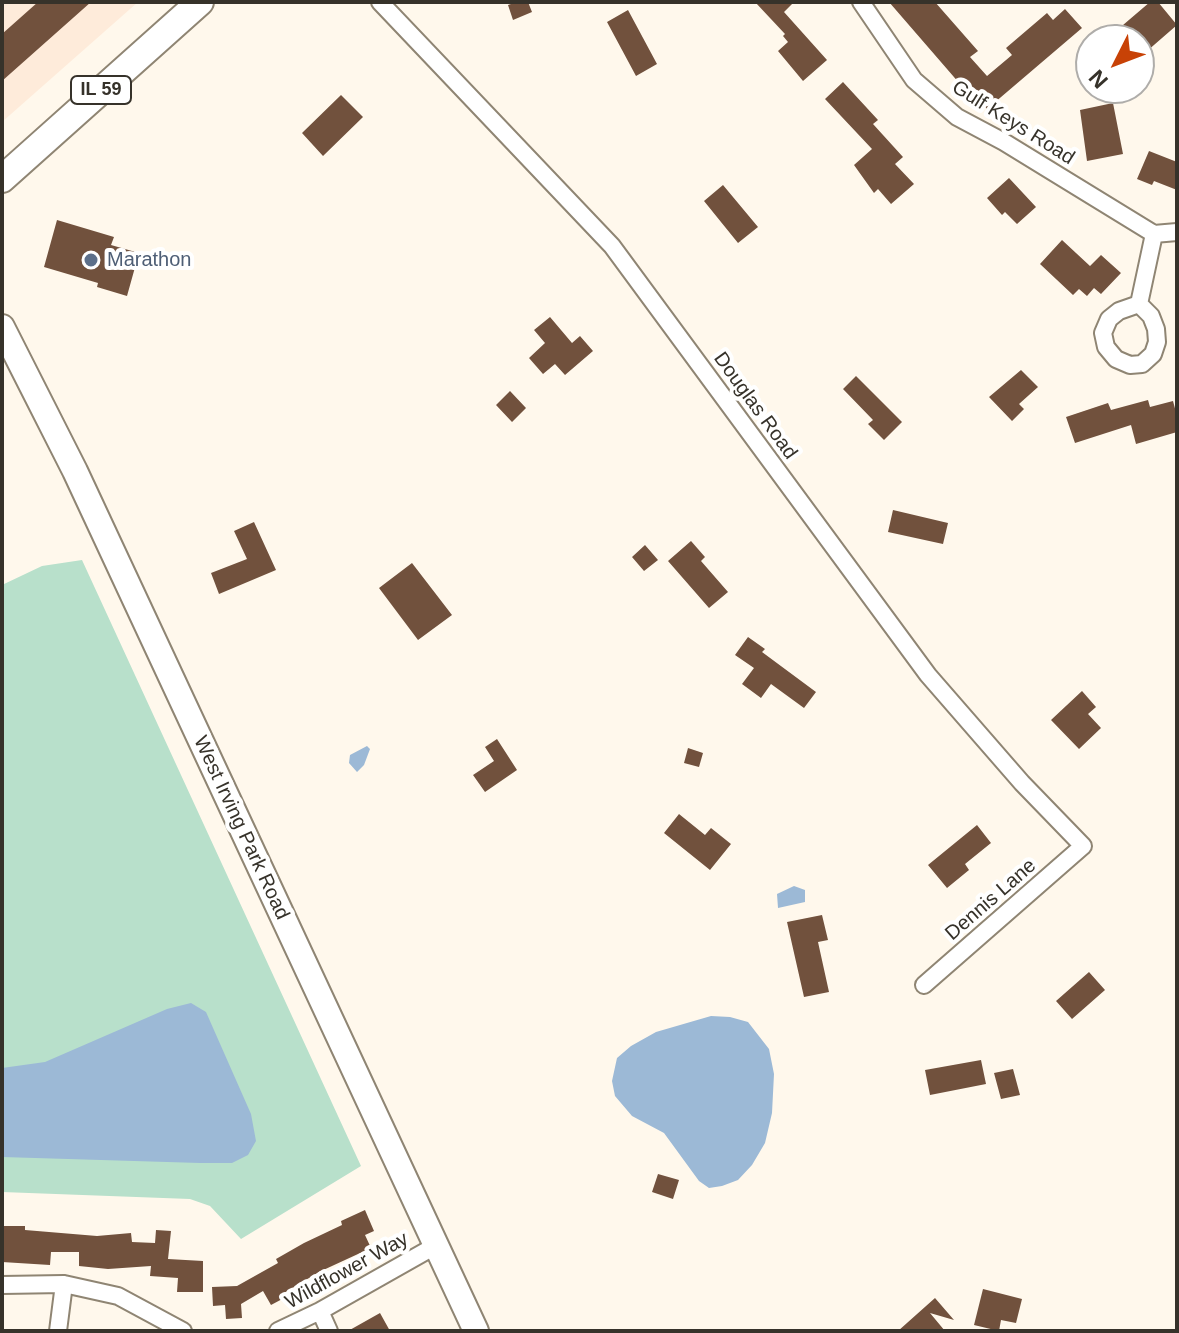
<!DOCTYPE html>
<html>
<head>
<meta charset="utf-8">
<style>
  body { margin:0 }
  #map { position:relative; width:1179px; height:1333px; overflow:hidden; background:#fff8ec; font-family:Arial,sans-serif }
  canvas { display:block }
  .frame { position:absolute; inset:0; border:4px solid #36322a; pointer-events:none }
  .north { position:absolute; left:1075px; top:24px; width:80px; height:80px; box-sizing:border-box; background:#fff; border:2px solid #afadaa; border-radius:50%; rotate:228deg; font-size:22px; font-weight:700; line-height:32px; text-align:center; color:#36322a }
  .north::after { content:''; display:block; margin:auto; width:28px; height:36px; background:#c84206; clip-path:polygon(50% 0,100% 100%,50% 72%,0 100%) }
</style>
</head>
<body>
<div id="map">
<canvas width="1179" height="1333"></canvas>
<div class="frame"></div>
<div class="north">N</div>
</div>
<script>
const ctx = document.querySelector('canvas').getContext('2d');
ctx.lineJoin = 'round';
function fillPath(path, color) {
  ctx.fillStyle = color;
  ctx.fill(path, 'evenodd');
}
function poly(rows) {
  const path = new Path2D();
  for (const r of rows) {
    path.moveTo(r[0], r[1]);
    for (let i = 2; i < r.length; i += 2) path.lineTo(r[i], r[i + 1]);
  }
  return path;
}
function stroke(path, color, width, dash) {
  ctx.strokeStyle = color;
  ctx.lineWidth = width;
  ctx.lineCap = dash ? 'butt' : 'round';
  ctx.setLineDash(dash || []);
  ctx.stroke(path);
}
function label(font, color, halo, rows, align = 'center') {
  ctx.font = font + ' Arial,sans-serif';
  ctx.lineWidth = 8;
  ctx.setLineDash([]);
  ctx.textBaseline = 'middle';
  ctx.strokeStyle = halo;
  ctx.fillStyle = color;
  for (const [text, x, y, turn = 0] of rows) {
    ctx.save();
    ctx.translate(x, y);
    ctx.rotate((+turn || 0) * Math.PI / 180);
    ctx.textAlign = isNaN(turn) ? turn : align;
    if (halo) ctx.strokeText(text, 0, 0);
    ctx.fillText(text, 0, 0);
    ctx.restore();
  }
}
fillPath(poly([
  [2,2,138,2,2,122]
]), '#feebda');
fillPath(poly([
  [82,560,361,1166,241,1239,210,1206,190,1199,2,1192,2,585,42,566]
]), '#b8e0cb');
fillPath(poly([
  [367,746,370,749,364,765,357,772,349,763,350,755],
  [794,886,805,890,805,902,778,908,777,894],
  [191,1003,206,1012,251,1114,256,1141,248,1155,232,1163,200,1163,2,1157,2,1068,45,1062,167,1009],
  [711,1016,730,1017,748,1022,769,1049,774,1074,772,1113,765,1143,752,1165,738,1180,722,1186,709,1188,699,1181,664,1133,632,1116,615,1096,612,1081,617,1058,631,1046,656,1032]
]), '#9cb9d6');
fillPath(poly([
  [38,2,91,2,2,81,2,34],
  [517,2,528,2,532,12,513,20,508,5],
  [755,2,794,2,784,12,827,60,803,81,778,51,788,42,783,36,785,34],
  [889,2,935,2,978,51,970,57,987,76,1012,55,1006,48,1047,13,1053,20,1065,9,1082,28,987,109,964,81,960,84],
  [1150,2,1158,2,1177,25,1139,58,1139,40,1123,40,1116,31],
  [628,10,657,64,636,76,607,22],
  [843,82,878,120,873,124,903,157,895,164,914,184,891,204,878,189,874,193,854,165,872,149,825,99],
  [341,95,363,117,323,156,302,133],
  [1113,103,1123,154,1087,161,1080,110],
  [1149,151,1177,162,1177,190,1154,181,1152,185,1137,179],
  [1009,178,1036,207,1017,224,1005,212,1002,215,987,198],
  [723,185,758,227,738,243,704,201],
  [57,220,114,237,111,245,139,253,127,296,97,287,98,283,44,267],
  [1062,240,1090,266,1101,255,1121,273,1101,294,1094,288,1087,296,1079,289,1073,295,1040,264],
  [550,317,572,343,580,336,593,351,565,375,555,364,543,374,529,358,545,343,534,330],
  [1021,370,1038,387,1019,404,1024,409,1012,421,989,397],
  [856,376,902,422,884,440,868,424,873,420,843,389],
  [510,391,526,408,512,422,496,405],
  [1148,400,1150,407,1173,401,1177,416,1177,432,1136,444,1131,425,1075,443,1066,417,1108,403,1111,410],
  [893,510,948,523,943,544,888,532],
  [254,522,276,570,219,594,211,573,247,559,234,531],
  [691,541,705,557,701,561,728,592,709,608,668,561],
  [645,545,658,560,644,571,632,557],
  [412,563,452,615,418,640,379,588],
  [748,637,765,649,762,652,816,692,804,708,771,684,761,698,742,684,754,668,735,655],
  [1082,691,1096,707,1088,714,1101,728,1079,749,1051,720],
  [497,739,517,770,485,792,473,775,494,761,485,747],
  [688,748,703,753,699,767,684,763],
  [679,814,705,835,711,828,731,844,710,870,664,833],
  [977,825,991,843,965,864,969,870,947,888,928,865],
  [822,915,828,940,818,942,829,992,804,997,787,922],
  [1089,972,1105,990,1072,1019,1056,1001],
  [981,1060,986,1084,930,1095,925,1070],
  [1013,1069,1020,1095,1001,1099,994,1073],
  [658,1174,679,1180,673,1199,652,1192],
  [365,1210,374,1231,365,1235,371,1248,319,1272,284,1293,286,1297,271,1305,263,1291,241,1304,242,1318,226,1319,225,1305,213,1306,212,1287,237,1286,278,1263,276,1259,304,1243,342,1225,341,1221],
  [2,1226,25,1226,25,1230,97,1236,131,1233,132,1242,155,1243,156,1230,171,1231,168,1259,203,1261,203,1292,177,1292,178,1278,150,1276,151,1266,108,1269,79,1266,79,1252,51,1252,50,1265,2,1262],
  [983,1289,1022,1299,1016,1323,1001,1320,999,1331,974,1325],
  [935,1298,954,1320,930,1313,945,1331,898,1331],
  [380,1313,390,1331,348,1331]
]), '#71513d');
const street = poly([
  [380,2,612,246,928,675,1022,783,1083,846,924,985],
  [861,2,914,80,957,117,1004,142,1154,234,1177,232],
  [1139,304,1119,311,1109,319,1103,333,1106,347,1116,359,1130,365,1142,364,1153,354,1157,342,1156,329,1151,316,1139,304,1154,234],
  [2,1285,64,1284,118,1296,183,1331],
  [320,1311,329,1331],
  [58,1331,64,1284],
  [278,1331,320,1311,435,1246]
]);
const secondary = poly([
  [2,327,75,471,476,1331]
]);
const primary = poly([
  [2,179,200,2]
]);
stroke(street, '#8f8573', 20);
stroke(secondary, '#8f8573', 28);
stroke(primary, '#8f8573', 30);
stroke(street, '#fff', 16);
stroke(secondary, '#fff', 24);
stroke(primary, '#fff', 26);
for (const [x, y, r, color] of [
  [91,260,8,"#5c6f8a"]
]) {
  const dot = new Path2D();
  dot.arc(x, y, r, 0, 2 * Math.PI);
  ctx.fillStyle = color;
  ctx.fill(dot);
  stroke(dot, '#fff', 3);
}
for (const [x, y, w] of [
  [101,90,60]
]) {
  const box = new Path2D();
  box.roundRect(x - w / 2, y - 14, w, 28, 6);
  ctx.fillStyle = '#fff';
  ctx.fill(box);
  stroke(box, '#36322a', 2);
}
label('bold 18px', '#36322a', null, [
  ["IL 59",101,90]
]);
label('20px', '#36322a', '#fff', [
  ["Gulf Keys Road",1013,123,32],
  ["Douglas Road",755,406,54],
  ["West Irving Park Road",241,828,65],
  ["Dennis Lane",991,900,-41],
  ["Wildflower Way",347,1271,-29]
]);
label('20px', '#4e5e75', '#fff', [
  ["Marathon",107,260]
], 'left');
</script>
</body>
</html>
